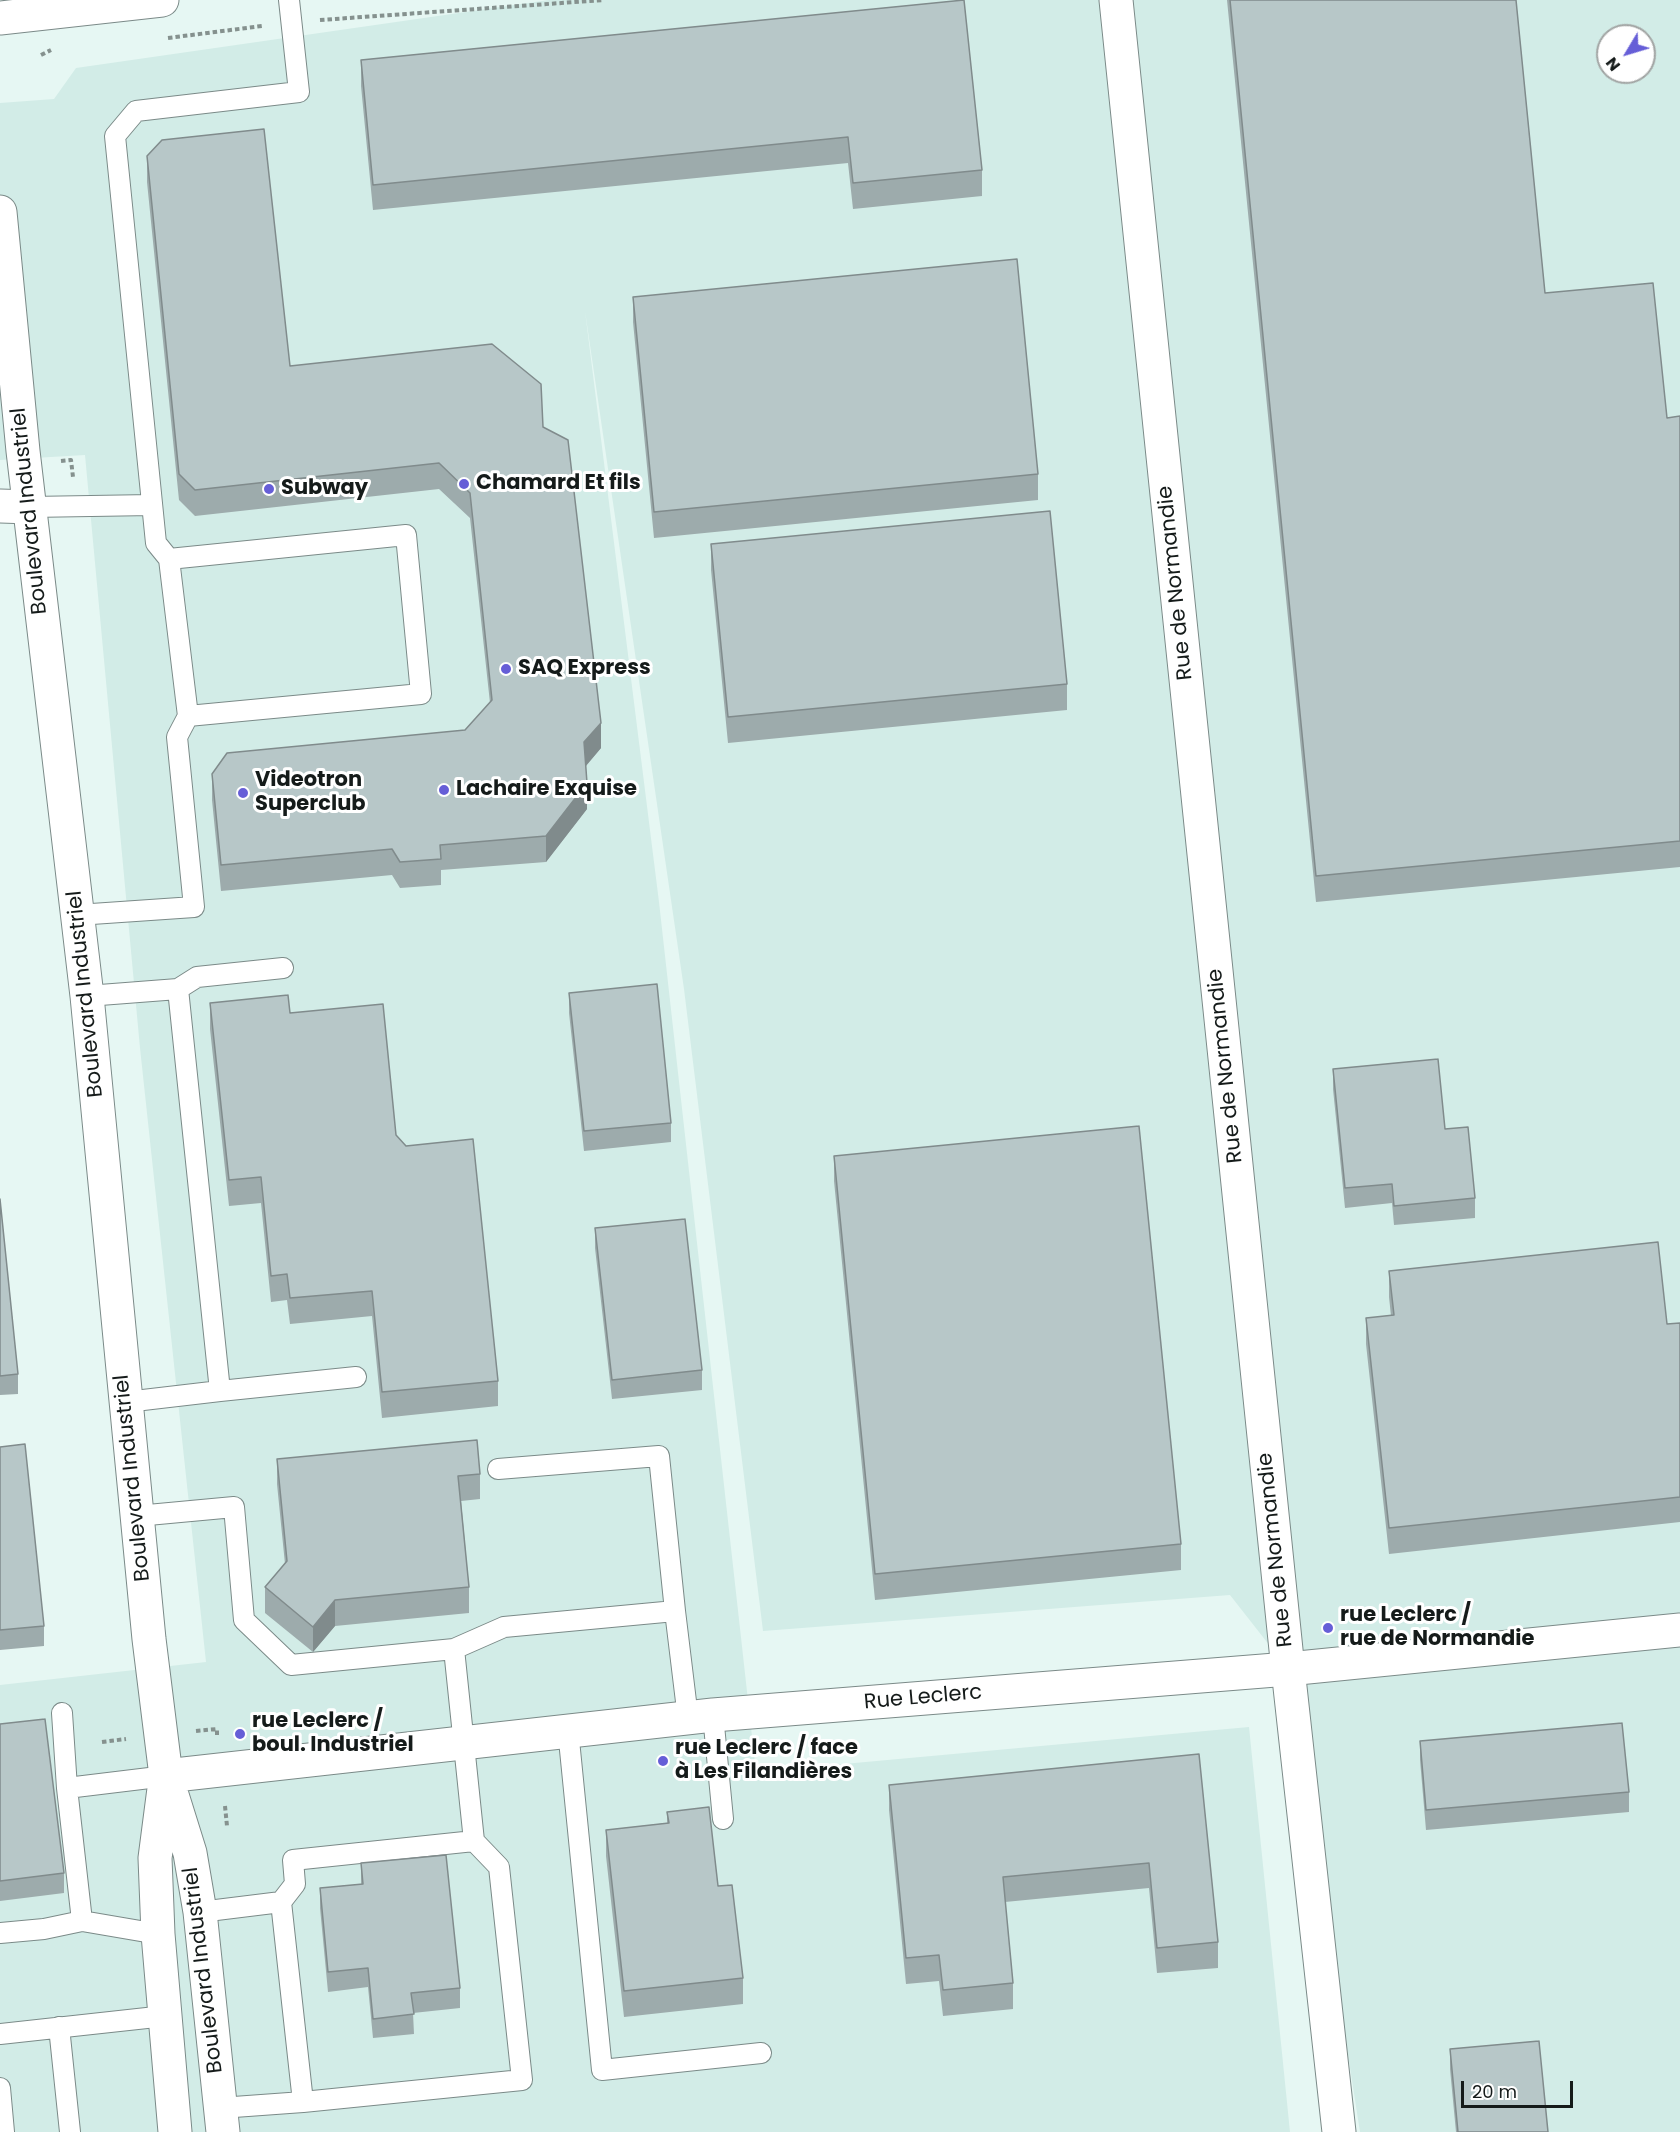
<!DOCTYPE html>
<html>
<head>
<meta charset="utf-8">
<style>
  body { margin:0 }
  #map { position:relative; width:1680px; height:2132px; overflow:hidden; background:#e6f7f3; font-family:Poppins,sans-serif }
  canvas { display:block }
  .north { position:absolute; left:1596px; top:24px; width:60px; height:60px; box-sizing:border-box; background:#fff; border:2px solid #a1a4a3; border-radius:50%; rotate:232deg; font-size:16px; font-weight:700; line-height:24px; text-align:center; color:#151b1a }
  .north::after { content:''; display:block; margin:auto; width:21px; height:27px; background:#665ed7; clip-path:polygon(50% 0,100% 100%,50% 72%,0 100%) }
  .scale { position:absolute; left:1461px; top:2081px; width:112px; height:27px; box-sizing:border-box; border:3px solid #151b1a; border-top:0; padding-left:8px; font-size:18px; line-height:21px; white-space:nowrap; color:#151b1a; -webkit-text-stroke:4px #fff; paint-order:stroke }
</style>
</head>
<body>
<div id="map">
<canvas width="1680" height="2132"></canvas>
<div class="north">N</div>
<div class="scale">20 m</div>
</div>
<script>
const ctx = document.querySelector('canvas').getContext('2d');
ctx.lineJoin = 'round';
function fillPath(path, color) {
  ctx.fillStyle = color;
  ctx.fill(path, 'evenodd');
}
function poly(rows) {
  const path = new Path2D();
  for (const r of rows) {
    path.moveTo(r[0], r[1]);
    for (let i = 2; i < r.length; i += 2) path.lineTo(r[i], r[i + 1]);
  }
  return path;
}
function stroke(path, color, width, dash) {
  ctx.strokeStyle = color;
  ctx.lineWidth = width;
  ctx.lineCap = dash ? 'butt' : 'round';
  ctx.setLineDash(dash || []);
  ctx.stroke(path);
}
function label(font, color, halo, rows, align = 'center') {
  ctx.font = font + ' Poppins,sans-serif';
  ctx.lineWidth = 6;
  ctx.setLineDash([]);
  ctx.textBaseline = 'middle';
  ctx.strokeStyle = halo;
  ctx.fillStyle = color;
  for (const [text, x, y, turn = 0] of rows) {
    ctx.save();
    ctx.translate(x, y);
    ctx.rotate((+turn || 0) * Math.PI / 180);
    ctx.textAlign = isNaN(turn) ? turn : align;
    if (halo) ctx.strokeText(text, 0, 0);
    ctx.fillText(text, 0, 0);
    ctx.restore();
  }
}
fillPath(poly([
  [549,0,1680,0,1680,2132,1360,2132,1288,1669,1230,1595,763,1631,684,989,585,311,659,902,756,1772,1249,1727,1290,2132,0,2132,0,1685,206,1662,140,1048,85,455,0,460,0,103,54,99,76,68],
  [1608,36,1644,36,1644,72,1608,72]
]), '#d2ece7');
const service = poly([
  [30,507,152,505],
  [169,559,406,535,421,694,188,716],
  [77,915,194,907,177,737,188,716,169,559,156,543,115,136,136,111,299,92,289,0],
  [87,996,178,989,197,977,283,968],
  [220,1391,356,1377],
  [126,1402,220,1391,178,989],
  [498,1469,659,1456,675,1611],
  [137,1516,234,1507,244,1620,291,1665,454,1649,474,1841,293,1860,295,1884,281,1902,200,1912],
  [454,1649,504,1627,675,1611,688,1718],
  [62,1713,67,1788],
  [713,1715,723,1819],
  [568,1730,602,2070,761,2053],
  [82,1921,67,1788,166,1776],
  [0,1933,44,1929,82,1921,158,1934],
  [59,2027,70,2132],
  [0,2034,165,2016],
  [0,2088,4,2132],
  [303,2102,522,2080,499,1867,474,1841],
  [220,2108,303,2102,281,1902]
]);
const minor = poly([
  [1116,0,1288,1669,1339,2132],
  [0,506,30,507]
]);
const tertiary = poly([
  [0,18,162,0],
  [0,212,23,451,87,996,149,1639,166,1776,190,1853,200,1912,223,2132],
  [166,1776,713,1715,1288,1669,1680,1630],
  [165,1781,155,1858,158,1934,175,2132]
]);
stroke(service, '#7b8a88', 22);
stroke(minor, '#7b8a88', 35);
stroke(tertiary, '#7b8a88', 35);
stroke(poly([
  [320,20,604,0],
  [168,38,262,26],
  [41,55,51,50],
  [61,461,71,460,73,477],
  [196,1731,217,1729,217,1736],
  [102,1742,126,1739],
  [225,1806,227,1826]
]), '#85918e', 4, [4.5, 3]);
stroke(service, '#fff', 20);
stroke(minor, '#fff', 33);
stroke(tertiary, '#fff', 33);
fillPath(poly([
  [964,0,982,170,982,196,853,209,848,163,373,210,361,86,361,60],
  [1227,0,1516,0,1545,293,1667,418,1680,416,1680,867,1316,902],
  [147,156,290,366,543,427,601,748,586,766,587,809,546,862,441,870,441,885,400,888,392,875,221,891,212,800,212,774,465,730,490,703,470,518,439,489,195,516,179,500,147,182],
  [633,297,1038,474,1038,500,654,538,633,322],
  [711,544,1067,684,1067,710,728,743,711,570],
  [569,993,671,1123,671,1142,584,1151,569,1013],
  [210,1003,290,1013,396,1135,498,1381,498,1406,382,1418,372,1316,290,1324,287,1300,271,1302,261,1203,229,1206,210,1029],
  [1333,1069,1445,1129,1475,1198,1475,1218,1394,1225,1392,1203,1345,1208,1333,1089],
  [834,1156,1181,1544,1181,1570,875,1600,834,1181],
  [0,1199,18,1374,18,1394,0,1395],
  [595,1228,702,1370,702,1390,612,1399,595,1248],
  [1389,1271,1667,1324,1680,1323,1680,1522,1389,1554,1366,1344,1366,1318,1391,1316,1389,1297],
  [0,1447,44,1626,44,1646,0,1650],
  [277,1459,480,1474,480,1499,461,1501,469,1587,469,1613,335,1626,313,1652,265,1613,265,1587,285,1564,277,1484],
  [0,1724,64,1873,64,1893,0,1901],
  [1420,1741,1629,1792,1629,1812,1426,1830,1420,1760],
  [1199,1754,1218,1942,1218,1968,1157,1973,1149,1888,1005,1902,1013,1983,1013,2009,943,2016,939,1981,906,1984,889,1810,889,1785],
  [667,1812,718,1886,743,1978,743,2004,624,2017,606,1856,606,1830,667,1823],
  [361,1863,460,1988,460,2008,413,2013,414,2034,373,2038,368,1987,328,1992,320,1908,320,1888,361,1884],
  [1450,2049,1548,2132,1456,2132,1450,2069]
]), '#9dabac');
fillPath(poly([
  [601,723,601,748,584,768,584,742],
  [587,783,587,809,546,862,546,836],
  [335,1600,335,1626,313,1652,313,1627]
]), '#808b8c');
const building = poly([
  [964,0,982,170,853,183,848,137,373,185,361,60,964,0],
  [1230,0,1516,0,1545,293,1653,283,1667,418,1680,416,1680,841,1316,876,1230,0],
  [264,129,290,366,492,344,541,384,543,427,568,440,601,723,584,742,587,783,546,836,440,845,441,859,400,862,392,849,221,865,212,774,227,753,465,730,492,700,470,493,439,463,195,490,179,474,147,156,162,140,264,129],
  [1017,259,1038,474,654,512,633,297,1017,259],
  [1050,511,1067,684,728,717,711,544,1050,511],
  [657,984,671,1123,584,1131,569,993,657,984],
  [288,995,290,1013,383,1004,396,1135,406,1146,473,1139,498,1381,382,1392,372,1291,290,1298,287,1274,271,1276,261,1177,229,1180,210,1003,288,995],
  [1438,1059,1445,1129,1468,1127,1475,1198,1394,1206,1392,1184,1345,1188,1333,1069,1438,1059],
  [1139,1126,1181,1544,875,1574,834,1156,1139,1126],
  [0,1199,18,1374,0,1376,0,1199],
  [685,1219,702,1370,612,1380,595,1228,685,1219],
  [1658,1242,1667,1324,1680,1323,1680,1497,1389,1528,1366,1318,1394,1315,1389,1271,1658,1242],
  [477,1440,480,1474,458,1476,469,1587,335,1600,313,1627,265,1587,287,1561,277,1459,477,1440],
  [25,1444,44,1626,0,1630,0,1447,25,1444],
  [45,1719,64,1873,0,1881,0,1724,45,1719],
  [1622,1723,1629,1792,1426,1810,1420,1741,1622,1723],
  [1199,1754,1218,1942,1157,1948,1149,1863,1003,1877,1013,1983,943,1990,939,1955,906,1958,889,1785,1199,1754],
  [709,1807,718,1886,732,1885,743,1978,624,1991,606,1830,669,1823,667,1812,709,1807],
  [446,1855,460,1988,411,1993,414,2014,373,2019,368,1968,328,1972,320,1888,363,1884,361,1863,446,1855],
  [1539,2041,1548,2132,1458,2132,1450,2049,1539,2041]
]);
fillPath(building, '#b7c7c8');
stroke(building, '#808b8c', 1.5);
for (const [x, y, r, color] of [
  [464,484,6,"#665ed7"],
  [269,489,6,"#665ed7"],
  [506,669,6,"#665ed7"],
  [444,790,6,"#665ed7"],
  [243,793,6,"#665ed7"],
  [1328,1628,6,"#665ed7"],
  [240,1734,6,"#665ed7"],
  [663,1761,6,"#665ed7"]
]) {
  const dot = new Path2D();
  dot.arc(x, y, r, 0, 2 * Math.PI);
  ctx.fillStyle = color;
  ctx.fill(dot);
  stroke(dot, '#fff', 2);
}
label('bold 21px', '#151b1a', '#fff', [
  ["Chamard Et fils",476,484],
  ["Subway",281,489],
  ["SAQ Express",518,669],
  ["Videotron",255,781],
  ["Superclub",255,805],
  ["Lachaire Exquise",456,790],
  ["rue Leclerc /",1340,1616],
  ["rue de Normandie",1340,1640],
  ["rue Leclerc /",252,1722],
  ["boul. Industriel",252,1746],
  ["rue Leclerc / face",675,1749],
  ["à Les Filandières",675,1773]
], 'left');
label('21px', '#151b1a', '#fff', [
  ["Boulevard Industriel",30,511,-96],
  ["Rue de Normandie",1176,583,-96],
  ["Boulevard Industriel",86,994,-96],
  ["Rue de Normandie",1226,1066,-96],
  ["Boulevard Industriel",133,1478,-96],
  ["Rue de Normandie",1276,1550,-96],
  ["Rue Leclerc",923,1698,-5],
  ["Boulevard Industriel",204,1970,-97]
]);
</script>
</body>
</html>
